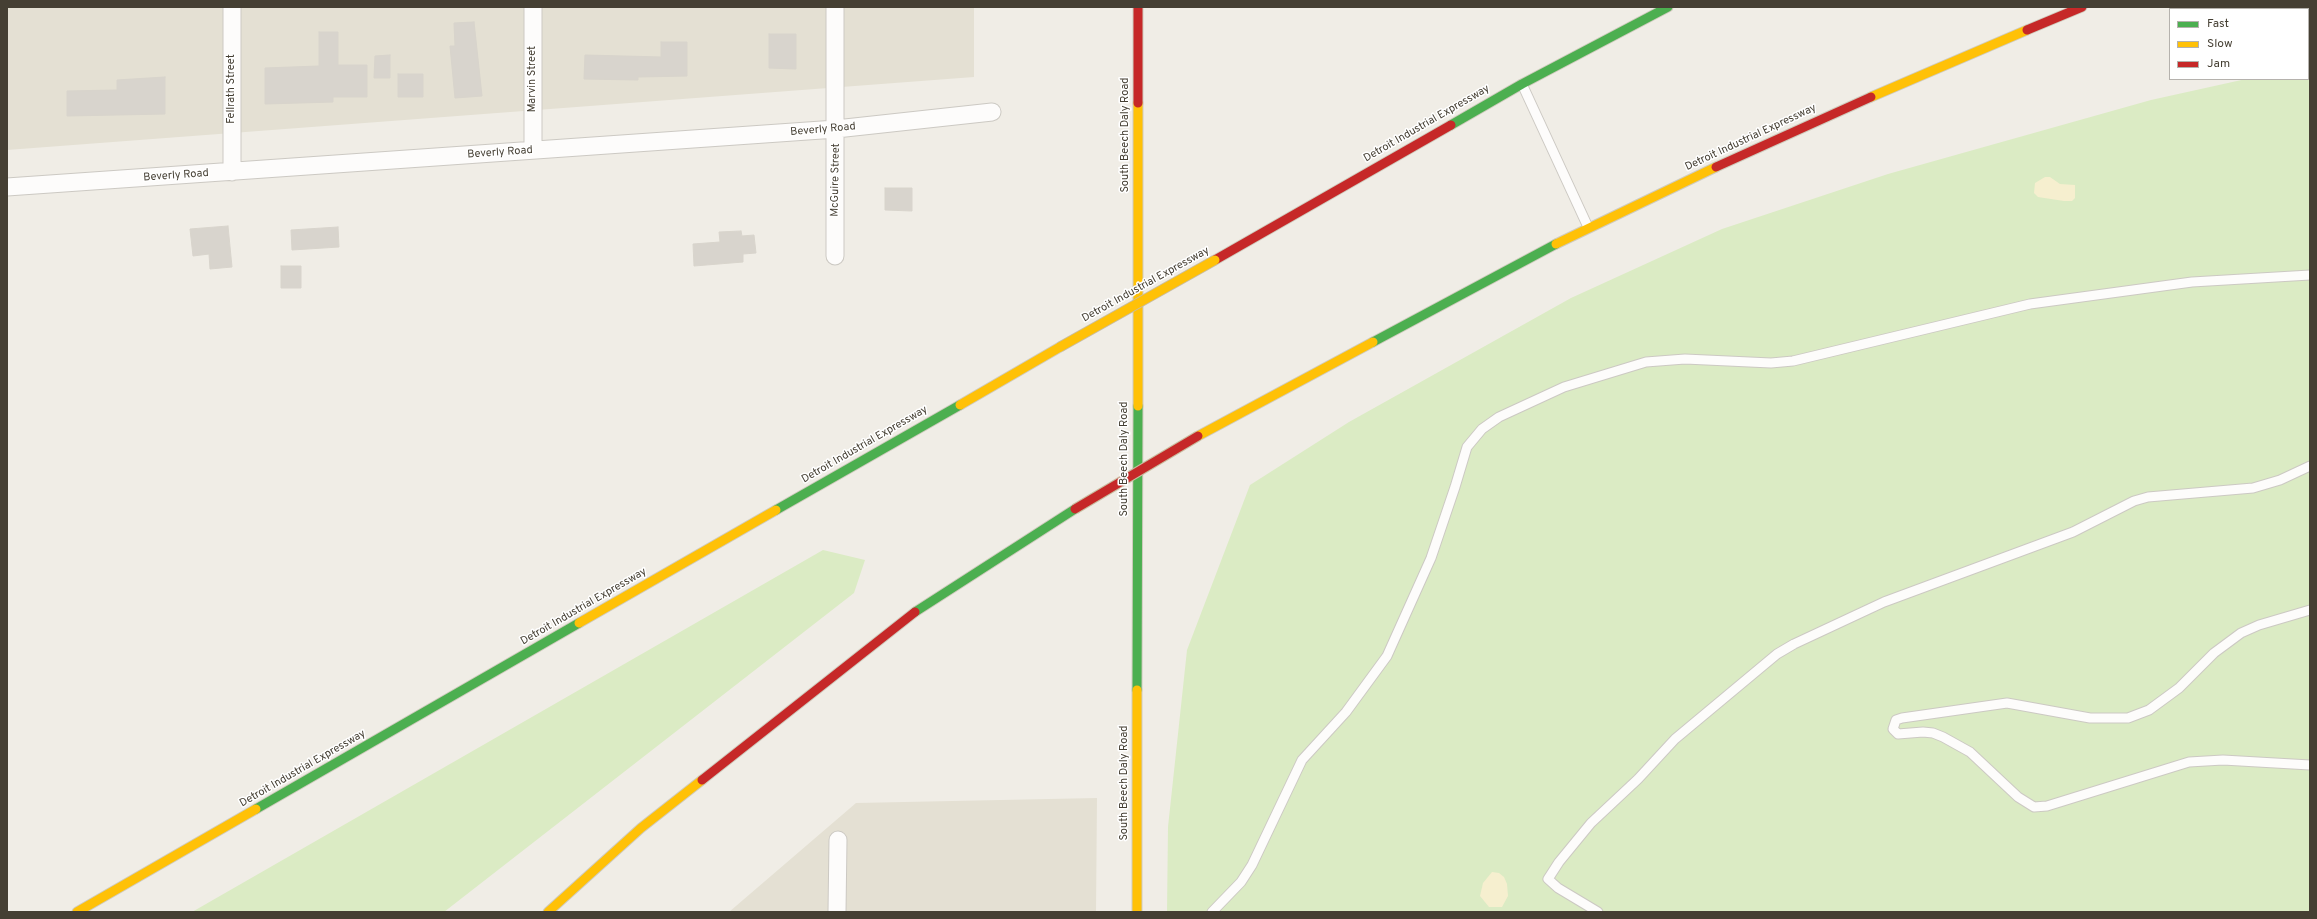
<!DOCTYPE html>
<html>
<head>
<meta charset="utf-8">
<style>
  body { margin:0 }
  #map { position:relative; width:2317px; height:919px; overflow:hidden; background:#f0ede6; font-family:Overpass,sans-serif }
  canvas { display:block }
  .frame { position:absolute; inset:0; border:8px solid #453f33; pointer-events:none }
  .legend { position:absolute; left:2169px; top:8px; width:140px; height:72px; box-sizing:border-box; background:#fff; border:1px solid #b5b2ad; margin:0; padding:5px 7px; list-style:none; font-size:12px; color:#453f33 }
  .legend li { display:flex; align-items:center; gap:8px; height:20px }
  .legend b { width:20px; border:1px solid #b5b2ad }
</style>
</head>
<body>
<div id="map">
<canvas width="2317" height="919"></canvas>
<div class="frame"></div>
<ul class="legend">
<li><b style="height:5px;background:#4caf50"></b>Fast</li>
<li><b style="height:5px;background:#ffc107"></b>Slow</li>
<li><b style="height:5px;background:#c62828"></b>Jam</li>
</ul>
</div>
<script>
const ctx = document.querySelector('canvas').getContext('2d');
ctx.lineJoin = 'round';
function fillPath(path, color) {
  ctx.fillStyle = color;
  ctx.fill(path, 'evenodd');
}
function poly(rows) {
  const path = new Path2D();
  for (const r of rows) {
    path.moveTo(r[0], r[1]);
    for (let i = 2; i < r.length; i += 2) path.lineTo(r[i], r[i + 1]);
  }
  return path;
}
function stroke(path, color, width, dash) {
  ctx.strokeStyle = color;
  ctx.lineWidth = width;
  ctx.lineCap = dash ? 'butt' : 'round';
  ctx.setLineDash(dash || []);
  ctx.stroke(path);
}
function label(font, color, halo, rows, align = 'center') {
  ctx.font = font + ' Overpass,sans-serif';
  ctx.lineWidth = 3;
  ctx.setLineDash([]);
  ctx.textBaseline = 'middle';
  ctx.strokeStyle = halo;
  ctx.fillStyle = color;
  for (const [text, x, y, turn = 0] of rows) {
    ctx.save();
    ctx.translate(x, y);
    ctx.rotate((+turn || 0) * Math.PI / 180);
    ctx.textAlign = isNaN(turn) ? turn : align;
    if (halo) ctx.strokeText(text, 0, 0);
    ctx.fillText(text, 0, 0);
    ctx.restore();
  }
}
fillPath(poly([
  [7,7,974,7,974,77,7,150],
  [1097,798,1096,912,729,912,856,803]
]), '#e4e0d3');
fillPath(poly([
  [2308,69,2310,69,2310,912,1167,912,1168,827,1187,650,1250,485,1349,422,1571,298,1722,229,1888,174,2151,100,2246,79,2308,79],
  [823,550,865,560,854,593,444,912,192,912]
]), '#dbebc4');
fillPath(poly([
  [2045,177,2050,177,2060,184,2075,185,2075,198,2072,201,2064,201,2038,197,2034,193,2035,183],
  [1492,872,1499,873,1504,877,1507,884,1508,896,1502,907,1489,907,1480,896,1483,883]
]), '#f6efcf');
const building = poly([
  [474,22,482,96,455,98,450,46,455,46,454,23,474,22],
  [319,32,338,32,338,65,367,65,367,97,333,97,333,102,265,104,265,68,319,66,319,32],
  [769,34,796,34,796,69,769,68,769,34],
  [661,42,687,42,687,76,638,77,638,80,584,79,585,55,661,57,661,42],
  [390,55,390,78,374,78,375,56,390,55],
  [398,74,423,74,423,97,398,97,398,74],
  [165,77,165,114,67,116,67,91,117,90,117,80,165,77],
  [885,188,912,188,912,211,885,210,885,188],
  [228,226,232,267,210,269,209,254,193,256,190,229,228,226],
  [338,227,339,247,292,250,291,230,338,227],
  [741,231,742,236,754,235,756,253,743,254,743,262,694,266,693,244,720,242,719,232,741,231],
  [281,266,301,266,301,288,281,288,281,266]
]);
fillPath(building, '#d8d4cd');
stroke(building, '#d8d4cc', 1);
const lane = poly([
  [1522,84,1588,227],
  [2310,610,2259,625,2241,633,2214,653,2179,688,2149,710,2128,718,2090,718,2007,703,1902,718,1896,720,1893,729,1898,734,1923,732,1933,733,1943,737,1970,752,2018,797,2034,807,2047,806,2189,762,2223,760,2310,765],
  [1212,912,1241,882,1252,865,1302,760,1346,712,1387,656,1431,558,1455,487,1467,447,1482,429,1499,417,1564,387,1646,362,1685,359,1771,363,1793,361,2030,304,2192,282,2310,275],
  [1598,912,1558,888,1548,879,1559,862,1591,823,1638,779,1675,739,1777,654,1794,644,1884,602,2073,532,2134,501,2148,497,2253,488,2280,480,2310,466]
]);
const street = poly([
  [232,7,232,172],
  [533,150,533,7],
  [7,187,836,129,992,112],
  [835,256,835,7],
  [837,912,838,840]
]);
const fast = poly([
  [1451,125,1522,84,1668,7],
  [1373,342,1556,244],
  [776,510,960,405],
  [915,612,1075,509],
  [1137,690,1138,406],
  [256,809,579,623]
]);
const slow = poly([
  [1871,97,2027,30],
  [1556,244,1716,167],
  [960,405,1060,347],
  [1138,406,1138,103],
  [1198,436,1373,342],
  [579,623,776,510],
  [77,912,256,809],
  [548,912,641,828,702,780],
  [1137,912,1137,690]
]);
const jam = poly([
  [2027,30,2082,7],
  [1138,103,1138,7],
  [1716,167,1871,97],
  [1215,260,1451,125],
  [702,780,915,612]
]);
stroke(lane, '#ccc9c3', 11);
stroke(street, '#ccc9c3', 19);
stroke(fast, '#cfcbbd', 11);
stroke(slow, '#cfcbbd', 11);
stroke(jam, '#cfcbbd', 11);
stroke(lane, '#fdfcfb', 9);
stroke(street, '#fdfcfb', 17);
stroke(fast, '#4caf50', 9);
stroke(slow, '#ffc107', 9);
stroke(jam, '#c62828', 9);
const slowBridge = poly([
  [1060,347,1215,260]
]);
const jamBridge = poly([
  [1075,509,1198,436]
]);
stroke(slowBridge, '#c9bda0', 11, []);
stroke(jamBridge, '#c9bda0', 11, []);
stroke(slowBridge, '#ffc107', 9);
stroke(jamBridge, '#c62828', 9);
label('11px', '#453f33', '#fff', [
  ["Marvin Street",533,79,-90],
  ["Fellrath Street",232,89,-90],
  ["Detroit Industrial Expressway",1427,124,-30],
  ["Beverly Road",823,130,-5],
  ["South Beech Daly Road",1126,135,-90],
  ["Detroit Industrial Expressway",1751,138,-25],
  ["Beverly Road",500,153,-4],
  ["Beverly Road",176,176,-4],
  ["McGuire Street",836,180,-89],
  ["Detroit Industrial Expressway",1146,285,-29],
  ["Detroit Industrial Expressway",865,445,-30],
  ["South Beech Daly Road",1125,459,-90],
  ["Detroit Industrial Expressway",584,607,-30],
  ["Detroit Industrial Expressway",303,769,-30],
  ["South Beech Daly Road",1125,783,-90]
]);
</script>
</body>
</html>
